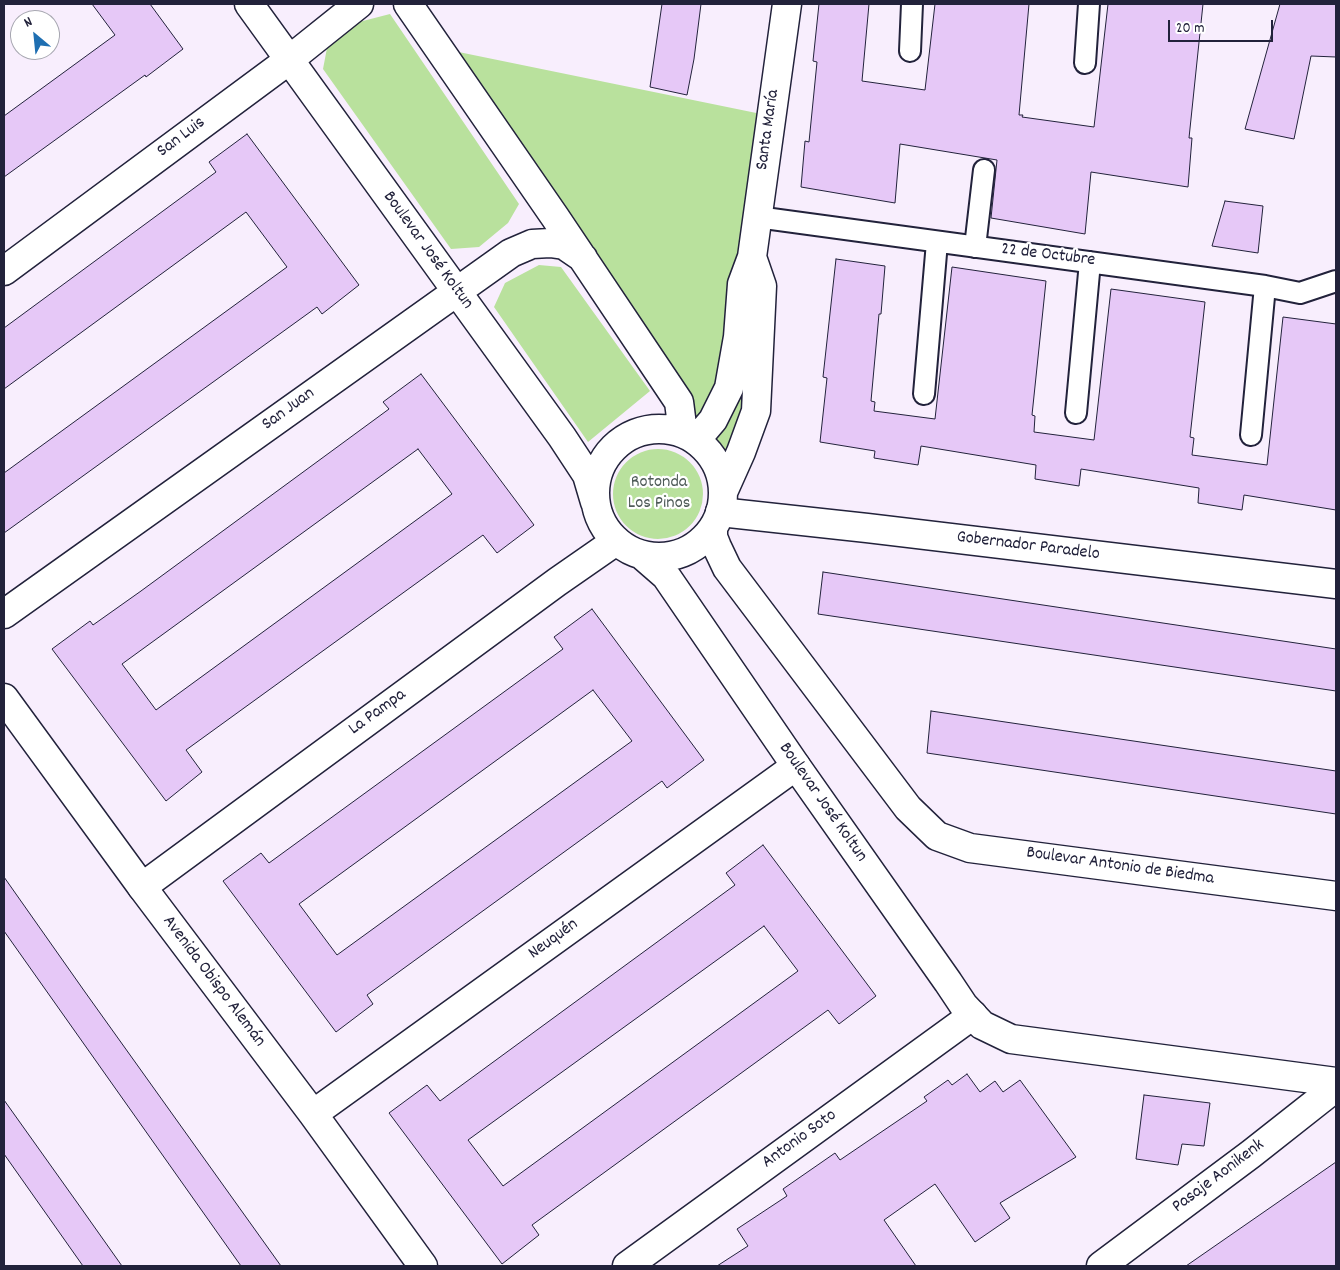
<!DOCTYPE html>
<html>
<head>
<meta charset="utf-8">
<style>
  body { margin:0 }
  #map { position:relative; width:1340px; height:1270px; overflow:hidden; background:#f8eefd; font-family:Dekko,sans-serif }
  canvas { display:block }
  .frame { position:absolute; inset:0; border:5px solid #22223b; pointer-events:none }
  .north { position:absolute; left:10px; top:10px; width:50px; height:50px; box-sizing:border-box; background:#fff; border:1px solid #a7a7b1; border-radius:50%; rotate:332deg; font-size:14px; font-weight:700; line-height:20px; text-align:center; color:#22223b }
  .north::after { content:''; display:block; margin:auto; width:18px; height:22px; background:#1f6fb2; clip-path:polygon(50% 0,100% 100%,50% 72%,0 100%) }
  .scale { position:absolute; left:1168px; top:20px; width:105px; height:22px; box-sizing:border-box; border:2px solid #22223b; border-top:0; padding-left:6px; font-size:15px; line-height:18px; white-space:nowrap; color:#22223b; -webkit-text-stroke:4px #fff; paint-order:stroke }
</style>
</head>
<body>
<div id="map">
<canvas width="1340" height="1270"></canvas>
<div class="frame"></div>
<div class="north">N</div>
<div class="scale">20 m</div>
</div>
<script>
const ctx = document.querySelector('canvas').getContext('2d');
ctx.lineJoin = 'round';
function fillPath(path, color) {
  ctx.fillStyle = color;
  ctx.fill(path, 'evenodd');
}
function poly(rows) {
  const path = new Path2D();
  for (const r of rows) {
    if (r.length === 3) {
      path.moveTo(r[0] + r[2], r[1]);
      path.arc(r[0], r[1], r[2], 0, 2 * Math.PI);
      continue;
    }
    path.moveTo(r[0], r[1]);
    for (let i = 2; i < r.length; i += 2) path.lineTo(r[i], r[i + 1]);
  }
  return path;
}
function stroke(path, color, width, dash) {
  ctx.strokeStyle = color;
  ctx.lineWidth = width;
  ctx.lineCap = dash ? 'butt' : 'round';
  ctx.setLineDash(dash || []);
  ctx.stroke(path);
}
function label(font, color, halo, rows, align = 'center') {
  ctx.font = font + ' Dekko,sans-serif';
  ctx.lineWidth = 4.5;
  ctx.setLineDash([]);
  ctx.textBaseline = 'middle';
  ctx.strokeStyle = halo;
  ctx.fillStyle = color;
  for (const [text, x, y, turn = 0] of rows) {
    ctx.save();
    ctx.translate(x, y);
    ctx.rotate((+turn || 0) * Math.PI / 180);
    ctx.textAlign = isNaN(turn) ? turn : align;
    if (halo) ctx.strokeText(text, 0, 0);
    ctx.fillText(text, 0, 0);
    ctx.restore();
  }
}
fillPath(poly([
  [390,14,519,204,508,223,479,247,451,249,323,69,327,48,359,22],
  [439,48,771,116,756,411,720,472,709,452,696,440],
  [539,265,561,267,650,391,588,442,494,307,505,283],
  [658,494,45]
]), '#b9e19d');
const building = poly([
  [92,4,150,4,183,49,146,77,145,75,4,177,4,116,115,35,92,4],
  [662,4,701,4,694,59,687,95,650,87,662,4],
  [819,4,869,4,862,81,925,90,935,4,1029,4,1019,115,1023,115,1022,117,1094,127,1108,4,1203,4,1189,138,1192,138,1188,187,1091,172,1085,234,991,218,997,160,900,144,895,203,801,187,805,141,809,142,817,62,813,61,819,4],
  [1280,4,1336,4,1336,57,1311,56,1294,139,1245,129,1280,4],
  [247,134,359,285,322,314,317,307,4,533,4,473,287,267,246,212,4,389,4,328,216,172,209,162,247,134],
  [1225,201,1263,206,1258,253,1212,246,1225,201],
  [836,259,885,266,881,314,879,314,871,401,875,402,874,411,935,419,952,267,1046,281,1032,415,1035,416,1034,432,1094,440,1111,289,1205,302,1190,437,1194,438,1192,455,1267,465,1283,317,1336,324,1336,510,1244,495,1242,510,1198,503,1199,488,1081,469,1079,486,1035,479,1036,465,921,446,918,465,874,458,875,451,820,442,827,378,823,377,836,259],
  [421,374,534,525,497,553,483,535,186,750,202,772,166,801,52,649,90,621,93,625,141,591,389,409,383,402,421,374],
  [418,449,452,494,156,710,122,664,418,449],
  [823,572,1336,649,1336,691,818,614,823,572],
  [592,609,704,760,667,788,662,781,367,995,373,1004,336,1032,223,881,261,853,269,863,563,649,554,637,592,609],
  [593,690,632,741,337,955,299,904,593,690],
  [931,711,1336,771,1336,814,927,753,931,711],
  [763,845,876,996,839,1024,828,1010,532,1225,539,1235,502,1264,389,1113,427,1085,440,1101,735,885,726,873,763,845],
  [764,926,798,971,503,1186,468,1140,764,926],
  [4,877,85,992,281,1266,241,1266,4,931,4,877],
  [967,1074,980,1092,995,1081,1003,1092,1020,1080,1076,1157,1000,1203,1010,1218,975,1242,935,1184,884,1220,916,1266,717,1266,748,1246,737,1229,787,1196,783,1189,835,1153,840,1160,927,1101,924,1097,948,1080,952,1085,967,1074],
  [1144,1095,1210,1103,1204,1146,1182,1144,1178,1165,1136,1159,1144,1095],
  [4,1100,81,1208,122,1266,83,1266,4,1154,4,1100],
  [1336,1162,1336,1266,1186,1266,1336,1162]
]);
fillPath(building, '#e6c8f7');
stroke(building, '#22223b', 1);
const service = poly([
  [910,51,912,4],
  [1085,63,1089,4],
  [757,217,1265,286,1300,293,1336,281],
  [975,247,984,170],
  [924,394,937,242],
  [1076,413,1090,262],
  [1251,435,1265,286]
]);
const minor = poly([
  [4,271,289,60,359,4],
  [720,512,867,528,1336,584],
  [142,887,313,1114,423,1266],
  [313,1114,796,766],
  [627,1266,973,1015],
  [1101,1266,1251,1154,1336,1087]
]);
const tertiary = poly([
  [249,4,562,437,587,475,595,502],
  [408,4,555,217,679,402,683,433],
  [659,493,64],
  [696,440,713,420,729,388,738,337,742,284,752,257,787,4],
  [724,490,741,452,756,411,762,286,752,257],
  [713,528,713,537,717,547,727,568,908,808,937,836,970,848,1336,896],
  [643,556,666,576,796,766,948,982,964,1006,982,1025,1011,1039,1336,1082],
  [4,614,511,253,532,244,550,243,564,245,583,258],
  [4,698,142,887,557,582,616,541]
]);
stroke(service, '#22223b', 24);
stroke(minor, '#22223b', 31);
stroke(tertiary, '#22223b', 31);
stroke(service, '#fff', 20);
stroke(minor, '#fff', 28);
stroke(tertiary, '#fff', 28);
label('18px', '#22223b', '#fff', [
  ["Santa María",769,130,-82],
  ["San Luis",182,138,-37],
  ["Boulevar José Koltun",427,251,54],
  ["22 de Octubre",1048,256,7],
  ["San Juan",289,410,-36],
  ["Gobernador Paradelo",1028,547,7],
  ["La Pampa",378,713,-36],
  ["Boulevar José Koltun",822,803,55],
  ["Boulevar Antonio de Biedma",1120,867,8],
  ["Neuquén",554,940,-36],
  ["Avenida Obispo Alemán",213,982,53],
  ["Antonio Soto",800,1140,-36],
  ["Pasaje Aonikenk",1219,1177,-37]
]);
label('18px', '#4f5b58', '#fff', [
  ["Rotonda",659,484],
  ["Los Pinos",659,505]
]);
</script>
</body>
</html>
